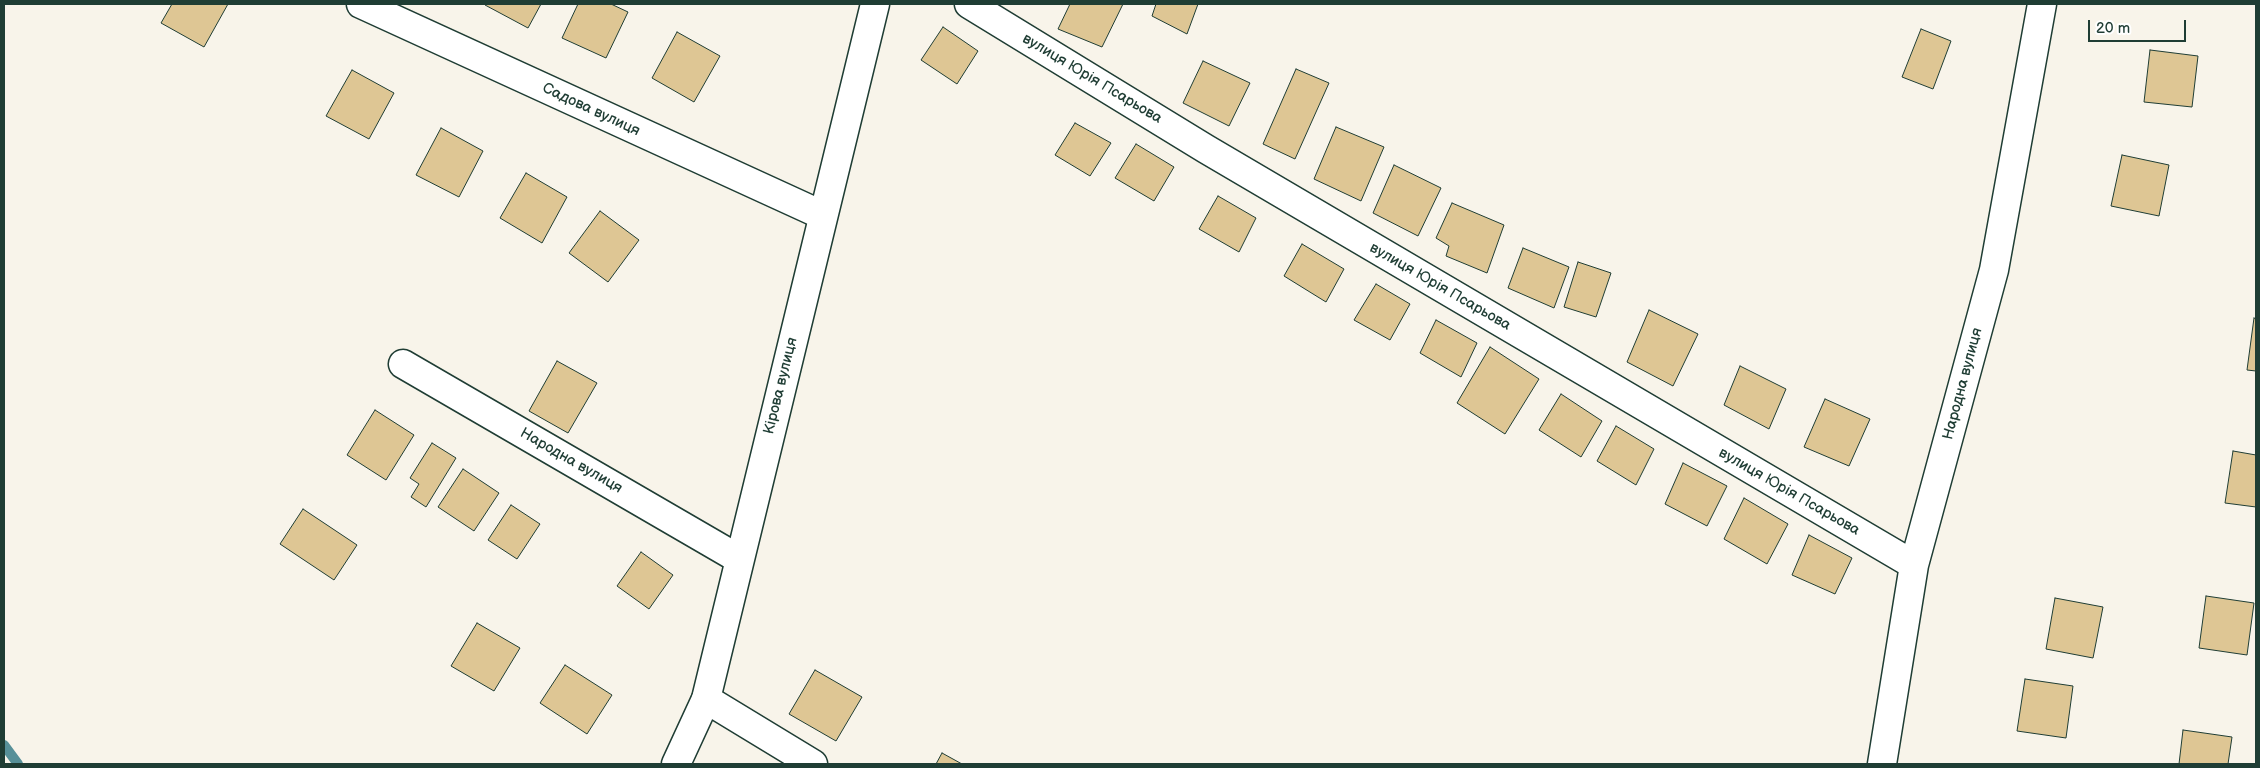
<!DOCTYPE html>
<html>
<head>
<meta charset="utf-8">
<style>
  body { margin:0 }
  #map { position:relative; width:2260px; height:768px; overflow:hidden; background:#f8f4ea; font-family:"Balsamiq Sans",sans-serif }
  canvas { display:block }
  .frame { position:absolute; inset:0; border:5px solid #1f3d34; pointer-events:none }
  .scale { position:absolute; left:2088px; top:20px; width:98px; height:22px; box-sizing:border-box; border:2px solid #1f3d34; border-top:0; padding-left:6px; font-size:15px; line-height:18px; white-space:nowrap; color:#1f3d34; -webkit-text-stroke:4px #fff; paint-order:stroke }
</style>
</head>
<body>
<div id="map">
<canvas width="2260" height="768"></canvas>
<div class="frame"></div>
<div class="scale">20 m</div>
</div>
<script>
const ctx = document.querySelector('canvas').getContext('2d');
ctx.lineJoin = 'round';
function poly(rows) {
  const path = new Path2D();
  for (const r of rows) {
    path.moveTo(r[0], r[1]);
    for (let i = 2; i < r.length; i += 2) path.lineTo(r[i], r[i + 1]);
  }
  return path;
}
function stroke(path, color, width, dash) {
  ctx.strokeStyle = color;
  ctx.lineWidth = width;
  ctx.lineCap = dash ? 'butt' : 'round';
  ctx.setLineDash(dash || []);
  ctx.stroke(path);
}
function fillPath(path, color) {
  ctx.fillStyle = color;
  ctx.fill(path, 'evenodd');
}
function label(font, color, halo, rows, align = 'center') {
  ctx.font = font + ' "Balsamiq Sans",sans-serif';
  ctx.lineWidth = 5;
  ctx.setLineDash([]);
  ctx.textBaseline = 'middle';
  ctx.strokeStyle = halo;
  ctx.fillStyle = color;
  for (const [text, x, y, turn = 0] of rows) {
    ctx.save();
    ctx.translate(x, y);
    ctx.rotate((+turn || 0) * Math.PI / 180);
    ctx.textAlign = isNaN(turn) ? turn : align;
    if (halo) ctx.strokeText(text, 0, 0);
    ctx.fillText(text, 0, 0);
    ctx.restore();
  }
}
stroke(poly([
  [4,745,18,764]
]), '#579098', 10);
const building = poly([
  [172,4,228,4,204,47,161,23,172,4],
  [486,4,541,4,528,28,485,5,486,4],
  [578,4,611,4,628,12,606,58,562,38,578,4],
  [1070,4,1123,4,1102,47,1058,29,1070,4],
  [1156,4,1198,4,1187,34,1152,16,1156,4],
  [943,27,978,51,957,84,921,60,943,27],
  [1921,29,1951,41,1933,89,1902,77,1921,29],
  [677,32,720,56,694,102,652,78,677,32],
  [2150,50,2198,56,2192,107,2144,102,2150,50],
  [1203,61,1250,83,1229,126,1183,103,1203,61],
  [1296,69,1329,83,1295,159,1263,144,1296,69],
  [352,70,394,93,369,139,326,116,352,70],
  [1075,123,1111,143,1090,176,1055,155,1075,123],
  [1336,127,1384,147,1361,201,1314,179,1336,127],
  [441,128,483,151,459,197,416,175,441,128],
  [1136,144,1174,167,1154,201,1115,178,1136,144],
  [2122,155,2169,165,2159,216,2111,206,2122,155],
  [1394,165,1441,188,1418,236,1373,213,1394,165],
  [526,173,567,197,542,243,500,218,526,173],
  [1218,196,1256,218,1239,252,1199,229,1218,196],
  [1452,203,1504,225,1487,273,1446,256,1449,246,1436,238,1452,203],
  [600,211,639,240,608,282,569,253,600,211],
  [1302,244,1344,269,1326,302,1284,276,1302,244],
  [1523,248,1569,267,1554,308,1508,288,1523,248],
  [1578,262,1611,273,1596,317,1564,307,1578,262],
  [1376,284,1410,304,1390,340,1354,320,1376,284],
  [1649,310,1698,334,1673,386,1627,362,1649,310],
  [2254,318,2256,319,2256,371,2247,370,2254,318],
  [1436,320,1477,343,1461,377,1420,353,1436,320],
  [1490,347,1539,379,1505,434,1457,403,1490,347],
  [557,361,597,383,568,433,529,411,557,361],
  [1740,366,1786,389,1769,429,1724,405,1740,366],
  [1561,394,1602,421,1581,457,1539,430,1561,394],
  [1825,399,1870,419,1849,466,1804,447,1825,399],
  [375,410,414,435,386,480,347,455,375,410],
  [1616,426,1654,449,1636,485,1597,461,1616,426],
  [432,443,456,458,426,507,411,497,419,484,410,478,432,443],
  [2233,451,2256,455,2256,507,2225,503,2233,451],
  [1683,463,1727,486,1707,526,1665,504,1683,463],
  [463,469,499,493,474,531,438,507,463,469],
  [1744,498,1788,524,1767,564,1724,539,1744,498],
  [511,505,540,524,517,559,488,540,511,505],
  [303,509,357,545,334,580,280,544,303,509],
  [1809,535,1852,558,1835,594,1792,575,1809,535],
  [641,552,673,575,649,609,617,586,641,552],
  [2206,596,2254,603,2247,655,2199,648,2206,596],
  [2055,598,2103,607,2093,658,2046,649,2055,598],
  [477,623,520,648,494,691,451,666,477,623],
  [565,665,612,695,587,734,540,703,565,665],
  [815,670,862,697,836,741,789,714,815,670],
  [2025,679,2073,686,2066,738,2017,731,2025,679],
  [2183,730,2232,737,2228,764,2179,764,2183,730],
  [942,753,962,764,936,764,942,753]
]);
fillPath(building, '#dec694');
stroke(building, '#1f3d34', 1);
const minor = poly([
  [361,4,822,215],
  [969,4,1206,149,1914,565],
  [403,364,739,559],
  [706,699,813,764],
  [1882,764,1914,565,1994,270,2042,4]
]);
const tertiary = poly([
  [676,764,706,699,875,4]
]);
stroke(minor, '#1f3d34', 31);
stroke(tertiary, '#1f3d34', 31);
stroke(minor, '#fff', 28);
stroke(tertiary, '#fff', 28);
label('15px', '#1f3d34', '#fff', [
  ["вулиця Юрія Псарьова",1092,79,31],
  ["Садова вулиця",591,110,25],
  ["вулиця Юрія Псарьова",1440,287,30],
  ["Народна вулиця",1963,384,-75],
  ["Кірова вулиця",781,386,-76],
  ["Народна вулиця",571,461,30],
  ["вулиця Юрія Псарьова",1789,492,30]
]);
</script>
</body>
</html>
